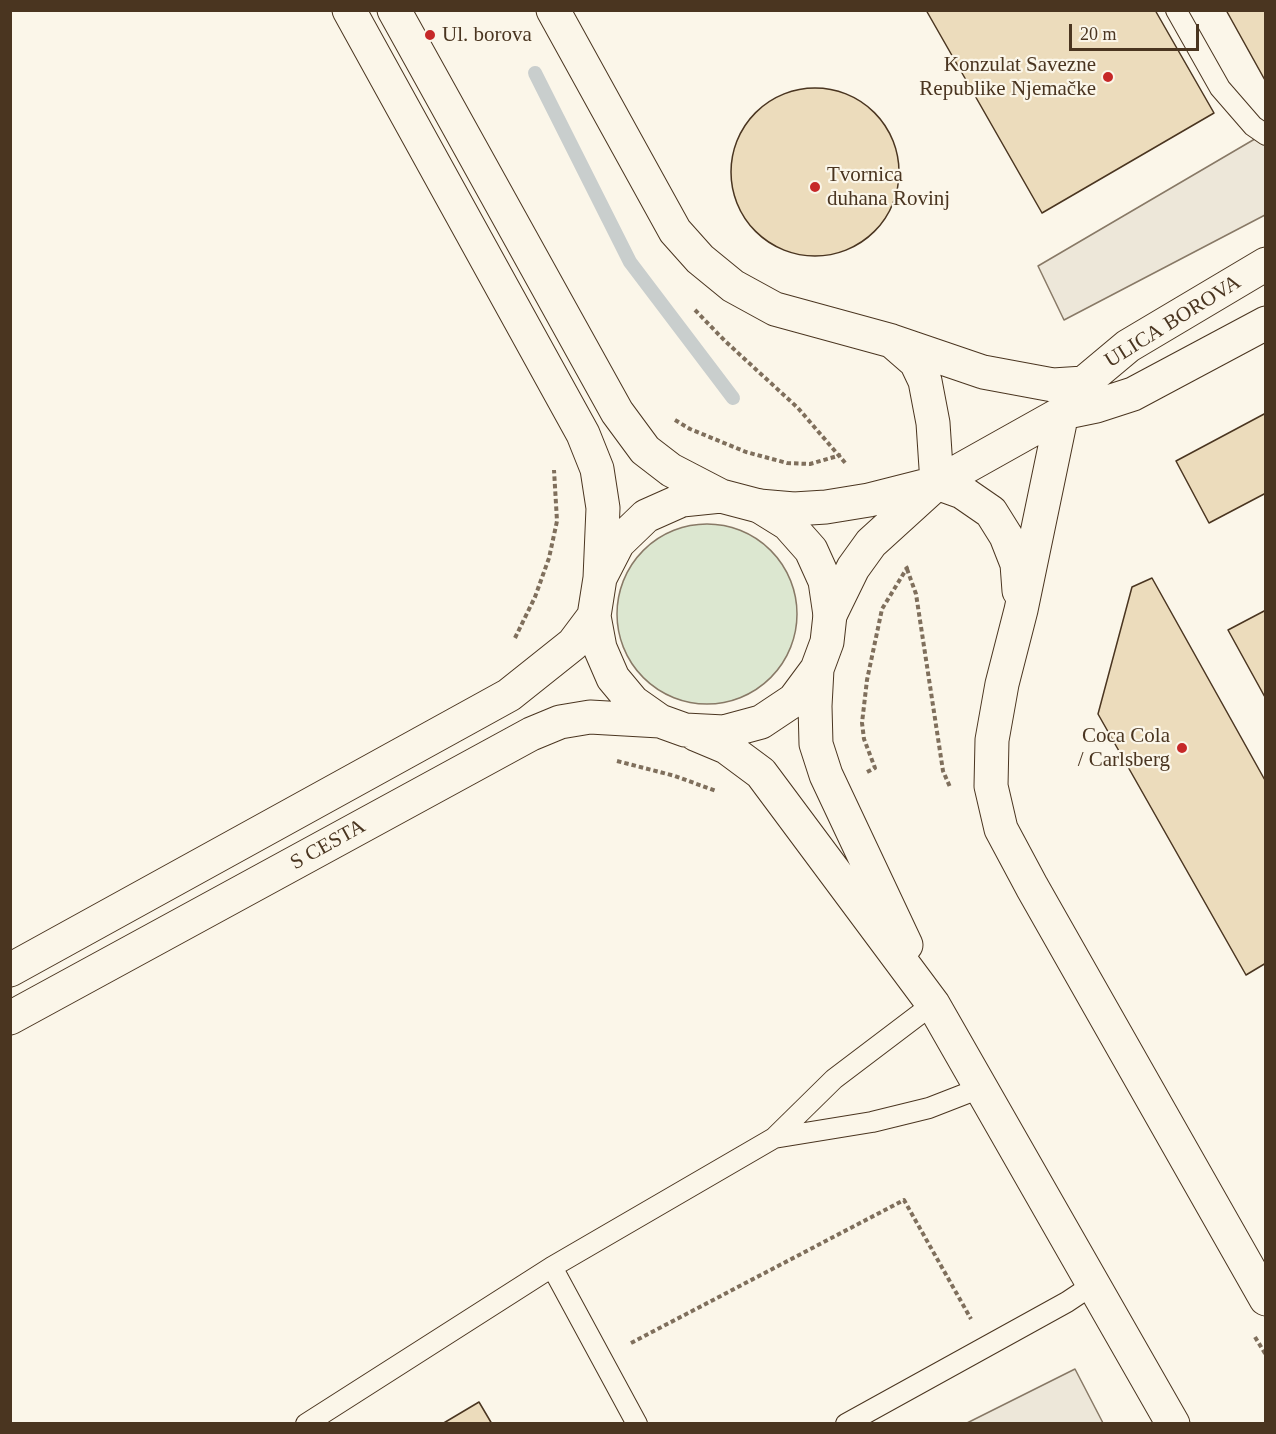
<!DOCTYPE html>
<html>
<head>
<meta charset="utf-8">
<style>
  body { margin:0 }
  #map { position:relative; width:1276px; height:1434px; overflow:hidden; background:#fbf6e9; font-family:Georgia,serif }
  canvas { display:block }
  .frame { position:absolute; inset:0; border:12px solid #4a3520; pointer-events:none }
  .scale { position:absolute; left:1069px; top:24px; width:130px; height:27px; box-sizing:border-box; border:3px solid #4a3520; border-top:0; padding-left:8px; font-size:18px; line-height:21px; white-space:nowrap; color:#4a3520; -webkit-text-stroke:4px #fbf6e9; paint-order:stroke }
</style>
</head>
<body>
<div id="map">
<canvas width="1276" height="1434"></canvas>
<div class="frame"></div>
<div class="scale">20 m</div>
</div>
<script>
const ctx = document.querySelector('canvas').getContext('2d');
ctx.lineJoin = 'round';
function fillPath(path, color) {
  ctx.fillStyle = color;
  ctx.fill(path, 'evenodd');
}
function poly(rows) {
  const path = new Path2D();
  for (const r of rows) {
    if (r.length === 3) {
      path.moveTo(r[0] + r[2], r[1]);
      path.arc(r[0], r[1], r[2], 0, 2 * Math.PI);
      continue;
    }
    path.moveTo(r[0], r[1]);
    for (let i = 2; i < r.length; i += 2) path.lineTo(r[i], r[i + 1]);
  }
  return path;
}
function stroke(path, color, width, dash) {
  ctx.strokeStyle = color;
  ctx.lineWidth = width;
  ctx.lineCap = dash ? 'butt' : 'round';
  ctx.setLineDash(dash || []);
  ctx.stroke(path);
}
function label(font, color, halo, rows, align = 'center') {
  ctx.font = font + ' Georgia,serif';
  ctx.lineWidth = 4.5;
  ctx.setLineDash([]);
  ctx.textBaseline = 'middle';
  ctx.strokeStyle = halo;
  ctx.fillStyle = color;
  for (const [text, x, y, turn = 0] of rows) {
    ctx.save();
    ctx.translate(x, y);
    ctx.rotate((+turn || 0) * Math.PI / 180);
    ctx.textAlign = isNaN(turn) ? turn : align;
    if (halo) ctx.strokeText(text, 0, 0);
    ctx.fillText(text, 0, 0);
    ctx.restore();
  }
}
const green = poly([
  [707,614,90]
]);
fillPath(green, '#dce7d0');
stroke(green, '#887966', 1.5);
const parking = poly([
  [1265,133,1265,215,1064,320,1038,266,1265,133],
  [1075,1369,1103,1423,967,1423,1075,1369]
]);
fillPath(parking, '#ede7d9');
stroke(parking, '#887966', 1.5);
stroke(poly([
  [535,73,630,262,733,398]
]), '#c9cecd', 14);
const building = poly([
  [926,10,1155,10,1214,113,1042,213,926,10],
  [1226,10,1266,10,1266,82,1226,10],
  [815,172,84],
  [1266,413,1266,493,1209,523,1176,461,1266,413],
  [1152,578,1266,782,1266,963,1246,975,1098,714,1132,587,1152,578],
  [1266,610,1266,699,1228,630,1266,610],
  [479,1402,492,1424,442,1424,479,1402]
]);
fillPath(building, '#ecdcbc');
stroke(building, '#4a3520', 1.5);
const service = poly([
  [1176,10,1220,88,1253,126,1266,135],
  [774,1138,872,1122,929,1108,983,1087],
  [552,1267,637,1424],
  [306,1424,552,1267,774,1138,834,1079,933,1004],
  [846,1424,1067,1302,1094,1284]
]);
const minor = poly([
  [553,10,675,231,700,259,733,286,775,309,892,341,983,372,1053,385,1084,383],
  [1266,264,1128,346,1079,387,1062,413,1021,610,1002,684,992,740,991,786,1001,829,1032,887,1266,1299],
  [893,342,916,362,925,381,933,423,937,483],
  [937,483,962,492,991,512,1006,536,1017,564,1019,591],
  [759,506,794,509,826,507,869,500,932,484],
  [830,615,853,568,871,543,937,483,1062,413,1096,406,1133,394,1266,323]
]);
const secondary = poly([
  [349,10,583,434,597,469,603,508,600,578,594,616,600,648,613,678,633,702,660,721,685,730,724,732,761,722,794,700,817,669,827,642,830,615,825,581,811,550,788,524,759,506,721,496,682,500,646,516,618,543,600,578],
  [394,10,617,412,645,450,671,470,721,496],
  [817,669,815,706,816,744,826,775,906,945],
  [695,734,726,747,761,773,933,1004,1173,1424],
  [10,970,509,695,573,644,594,616],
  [10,1018,531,734,560,722,590,717,660,721]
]);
stroke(service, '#4a3520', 22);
stroke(minor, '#4a3520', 35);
stroke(secondary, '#4a3520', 35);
stroke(poly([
  [695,310,725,341,798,408,847,465],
  [675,420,690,429,746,452,787,463,810,464,841,455],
  [907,569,916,594,943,771,950,787],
  [515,638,535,597,549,558,557,521,554,470],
  [617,761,675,776,716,791],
  [867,772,875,768,864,739,862,723,867,680,882,609,907,568,905,565],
  [1255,1337,1266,1355],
  [631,1343,904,1200,971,1319]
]), '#7f6f5c', 4, [4.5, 3]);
stroke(service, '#fbf6e9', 20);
stroke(minor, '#fbf6e9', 33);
stroke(secondary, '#fbf6e9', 33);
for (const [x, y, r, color] of [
  [430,35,6,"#c62828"],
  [1108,77,6,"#c62828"],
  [815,187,6,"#c62828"],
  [1182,748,6,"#c62828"]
]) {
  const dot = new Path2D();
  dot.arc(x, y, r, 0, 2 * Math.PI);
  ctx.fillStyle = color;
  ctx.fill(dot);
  stroke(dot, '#fbf6e9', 2);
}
label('21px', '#4a3520', '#fbf6e9', [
  ["Ul. borova",442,35],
  ["Konzulat Savezne",1096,65,"right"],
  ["Republike Njemačke",1096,89,"right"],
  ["Tvornica",827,175],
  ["duhana Rovinj",827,199],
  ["Coca Cola",1170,736,"right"],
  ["/ Carlsberg",1170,760,"right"]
], 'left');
label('21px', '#4a3520', '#fbf6e9', [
  ["ULICA BOROVA",1173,322,-32],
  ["S CESTA",328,845,-29]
]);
</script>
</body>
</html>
